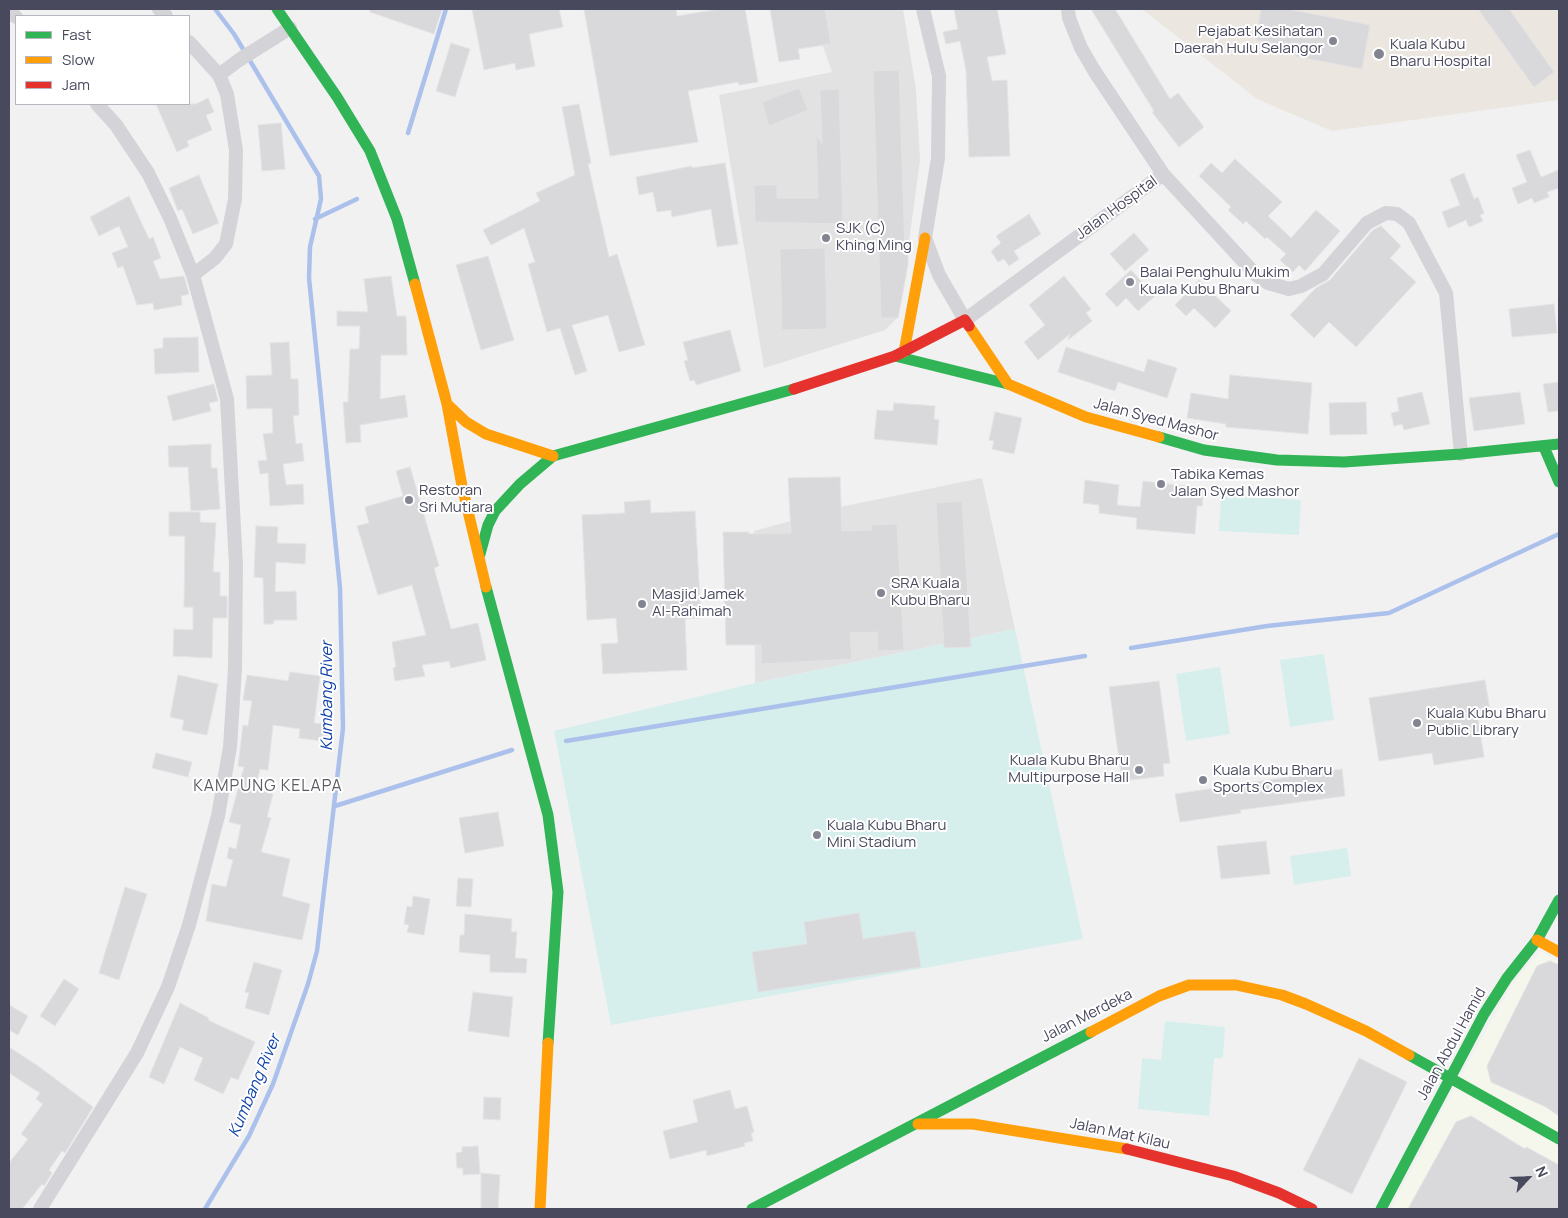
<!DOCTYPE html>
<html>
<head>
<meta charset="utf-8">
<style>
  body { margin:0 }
  #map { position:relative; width:1568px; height:1218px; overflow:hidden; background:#f1f1f1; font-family:Manrope,sans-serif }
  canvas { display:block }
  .frame { position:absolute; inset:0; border:10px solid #48495d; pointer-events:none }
  .legend { position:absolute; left:15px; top:15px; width:175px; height:90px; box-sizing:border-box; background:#fff; border:1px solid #b6b6be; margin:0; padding:6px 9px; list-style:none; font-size:15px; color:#48495d }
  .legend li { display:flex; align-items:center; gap:10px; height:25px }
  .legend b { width:25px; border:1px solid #b6b6be }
  .north { position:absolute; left:1503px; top:1153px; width:50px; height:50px; -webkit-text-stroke:4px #fff; paint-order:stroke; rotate:65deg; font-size:14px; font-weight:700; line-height:20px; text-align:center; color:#48495d }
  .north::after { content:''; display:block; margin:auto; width:18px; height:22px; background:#48495d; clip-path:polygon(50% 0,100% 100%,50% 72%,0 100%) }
</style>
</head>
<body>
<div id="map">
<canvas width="1568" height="1218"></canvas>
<div class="frame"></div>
<ul class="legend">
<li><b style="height:6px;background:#30b455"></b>Fast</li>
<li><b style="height:6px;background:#ff9f0a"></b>Slow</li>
<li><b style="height:6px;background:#e5322d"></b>Jam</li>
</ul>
<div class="north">N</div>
</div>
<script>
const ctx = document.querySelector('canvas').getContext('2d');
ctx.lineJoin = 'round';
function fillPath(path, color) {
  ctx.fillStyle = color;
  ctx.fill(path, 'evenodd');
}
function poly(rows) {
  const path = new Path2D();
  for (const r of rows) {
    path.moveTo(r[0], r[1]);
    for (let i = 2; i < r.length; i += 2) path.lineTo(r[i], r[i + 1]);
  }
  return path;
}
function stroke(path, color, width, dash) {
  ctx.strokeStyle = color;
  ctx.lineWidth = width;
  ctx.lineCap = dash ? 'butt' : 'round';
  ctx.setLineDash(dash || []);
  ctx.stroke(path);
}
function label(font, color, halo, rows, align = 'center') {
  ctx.font = font + ' Manrope,sans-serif';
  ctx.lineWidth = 4;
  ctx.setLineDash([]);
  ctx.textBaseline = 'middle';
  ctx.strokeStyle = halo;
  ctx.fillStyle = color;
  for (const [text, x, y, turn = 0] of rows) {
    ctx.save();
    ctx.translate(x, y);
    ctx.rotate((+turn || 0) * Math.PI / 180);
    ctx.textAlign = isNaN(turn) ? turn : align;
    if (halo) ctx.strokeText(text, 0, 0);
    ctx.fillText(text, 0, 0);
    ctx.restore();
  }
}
fillPath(poly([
  [1540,951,1559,961,1559,1209,1391,1209,1462,1073,1512,985]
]), '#f5f7ed');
fillPath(poly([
  [810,9,903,9,916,90,920,160,899,316,885,330,764,368,719,95,832,72],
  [982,478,1015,629,755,683,754,531,845,506]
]), '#e3e2e3');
fillPath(poly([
  [1142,9,1559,9,1559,100,1332,131,1257,99]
]), '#ece6e0');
fillPath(poly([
  [1221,495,1301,500,1299,535,1219,531],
  [1015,629,1083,939,611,1025,554,731,755,683],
  [1324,654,1334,720,1290,727,1280,660],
  [1220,667,1230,734,1186,741,1176,674],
  [1347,848,1351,876,1294,885,1290,856],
  [1165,1021,1225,1027,1223,1058,1214,1058,1209,1116,1138,1109,1142,1058,1161,1060]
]), '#d6efec');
stroke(poly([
  [408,133,446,9],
  [315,219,357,199],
  [1131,648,1267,626,1389,613,1559,534],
  [566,741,1085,656],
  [335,806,512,750],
  [205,1209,249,1136,273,1084,308,984,317,951,343,728,340,588,309,278,310,247,321,199,319,176,234,34,215,9]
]), '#abc1ec', 4.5);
const building = poly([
  [370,9,442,9,434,34,370,12,370,9],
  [472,9,559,9,563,27,529,34,535,66,516,70,515,63,484,70,472,9],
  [584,9,676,9,677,16,720,9,745,9,758,82,739,85,738,82,688,91,698,142,610,156,584,9],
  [770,9,825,9,831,44,798,49,800,59,779,62,770,9],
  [954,9,997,9,1006,54,987,57,992,81,1007,80,1010,156,969,157,966,70,960,41,946,44,943,32,958,29,954,9],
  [1091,9,1115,9,1170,99,1178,93,1204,127,1179,147,1152,112,1154,111,1091,9],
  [1261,9,1287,9,1370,25,1362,69,1295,56,1297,48,1256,40,1261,9],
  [1478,9,1509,9,1554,72,1534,87,1478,9],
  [451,43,470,49,455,97,436,91,451,43],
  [899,70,905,252,908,252,908,265,898,318,881,318,873,71,899,70],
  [799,88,808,110,769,126,762,102,799,88],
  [839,89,843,224,755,222,754,185,777,185,777,198,818,198,816,134,822,144,820,90,839,89],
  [208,98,214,112,206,115,212,130,187,141,189,146,177,152,156,104,196,104,208,98],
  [579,104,591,163,588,164,609,257,617,254,645,345,619,352,608,315,572,325,587,371,575,375,560,328,547,332,528,264,535,262,524,228,491,245,483,230,540,201,536,193,575,175,562,107,579,104],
  [281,123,285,169,262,171,258,125,281,123],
  [1530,150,1541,177,1559,170,1559,188,1547,192,1549,197,1534,203,1532,198,1518,204,1512,188,1527,182,1516,155,1530,150],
  [1235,159,1282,202,1268,216,1291,238,1316,210,1340,231,1305,271,1299,265,1293,272,1280,260,1286,254,1267,237,1265,239,1246,221,1243,224,1228,210,1231,207,1199,176,1211,163,1222,173,1235,159],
  [725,163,738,244,717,247,711,209,672,217,671,210,657,212,653,192,639,195,636,177,692,166,692,168,725,163],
  [1464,173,1474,199,1478,197,1484,213,1480,215,1483,221,1469,227,1466,220,1448,228,1442,212,1460,205,1450,179,1464,173],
  [199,175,219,223,193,234,182,209,178,211,169,188,199,175],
  [129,196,149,239,153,237,161,258,153,261,160,279,184,276,189,294,181,296,182,305,154,310,153,303,137,305,123,266,118,268,112,253,128,247,119,226,99,236,90,217,129,196],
  [1029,214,1041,234,1014,251,1019,259,1009,266,1004,259,998,262,991,251,1001,243,996,236,1029,214],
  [1381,226,1401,246,1390,258,1416,282,1356,347,1329,322,1314,338,1290,315,1316,288,1330,280,1373,230,1381,226],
  [1134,233,1149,250,1125,271,1110,254,1134,233],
  [825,248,827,329,782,330,780,249,825,248],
  [488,256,514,340,481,350,456,265,488,256],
  [1131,270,1155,296,1138,311,1126,298,1117,307,1105,294,1131,270],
  [391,276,397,316,406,316,407,355,381,355,380,399,405,395,408,417,360,425,361,442,346,443,343,402,348,402,350,349,359,349,360,326,337,326,337,311,368,312,364,279,391,276],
  [1064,276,1091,309,1086,313,1092,321,1068,340,1070,334,1038,360,1024,342,1045,325,1029,305,1064,276],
  [1199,280,1231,311,1215,328,1194,308,1186,316,1175,305,1199,280],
  [1554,304,1557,333,1512,337,1509,309,1554,304],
  [730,330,741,371,696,385,694,380,690,381,684,361,688,360,683,342,730,330],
  [198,337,199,372,155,374,154,349,163,348,163,338,198,337],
  [289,342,291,379,298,379,299,415,293,416,296,444,302,443,304,461,283,464,286,485,303,484,304,504,270,506,268,473,260,474,258,461,267,460,263,434,273,433,272,408,247,409,246,376,272,375,270,343,289,342],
  [1066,347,1144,372,1148,359,1177,368,1167,398,1118,382,1115,391,1058,372,1066,347],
  [1230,375,1312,383,1308,434,1226,427,1226,424,1187,418,1191,393,1228,399,1230,375],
  [1559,382,1559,411,1548,412,1543,384,1559,382],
  [214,384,218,401,209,403,211,411,173,421,167,396,214,384],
  [1422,392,1430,424,1404,430,1402,424,1394,426,1391,413,1399,411,1397,398,1422,392],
  [1520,392,1525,424,1474,431,1469,398,1520,392],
  [1366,402,1367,434,1330,435,1329,403,1366,402],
  [894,403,935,406,934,419,939,420,937,445,874,439,877,410,893,411,894,403],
  [995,412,1022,418,1014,454,992,449,994,441,989,440,995,412],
  [211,444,211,468,217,468,220,509,191,511,188,467,169,467,168,446,211,444],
  [410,467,439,566,434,568,451,629,478,623,486,660,451,668,449,661,422,665,425,676,395,681,393,668,396,667,392,642,426,635,412,585,378,595,357,526,369,523,365,507,403,496,396,471,410,467],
  [840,477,842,531,872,530,871,525,897,524,904,650,878,651,877,632,850,633,852,659,761,664,761,645,726,645,723,532,749,532,749,534,791,533,788,478,840,477],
  [1085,480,1119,485,1117,505,1140,507,1143,481,1204,488,1202,506,1197,506,1195,534,1136,529,1137,518,1099,513,1099,505,1083,503,1085,480],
  [650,500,651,513,695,511,701,618,685,619,687,670,603,674,601,644,618,643,616,618,587,620,582,515,625,513,624,502,650,500],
  [962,501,971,647,944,648,936,503,962,501],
  [169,512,200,512,200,522,216,523,213,572,220,572,220,596,227,596,227,618,213,618,212,658,173,656,174,629,193,630,193,607,184,607,185,536,169,536,169,512],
  [256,526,278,527,277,543,306,544,305,564,276,562,275,592,296,591,297,620,274,620,273,624,264,624,263,578,254,577,256,526],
  [290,672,320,676,314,723,331,725,329,742,299,738,300,729,273,725,268,770,260,769,255,789,273,794,267,817,271,818,261,852,290,859,282,896,310,904,302,940,206,921,212,884,226,887,233,860,227,858,229,847,236,849,241,825,229,822,244,767,238,766,243,725,248,726,252,701,243,700,247,675,288,681,290,672],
  [178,675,218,684,207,735,182,730,184,720,170,717,178,675],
  [1485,680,1491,716,1478,718,1484,757,1434,765,1432,753,1379,761,1369,698,1485,680],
  [1159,681,1170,763,1163,764,1164,776,1122,781,1109,687,1159,681],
  [156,753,192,762,188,777,152,768,156,753],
  [1342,769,1345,796,1240,810,1241,813,1180,822,1175,794,1342,769],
  [498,812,504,846,465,853,459,818,498,812],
  [1266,841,1270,874,1221,879,1217,846,1266,841],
  [458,878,473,879,471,907,456,906,458,878],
  [125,887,147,894,119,980,99,973,125,887],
  [413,896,430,899,424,935,407,932,409,925,404,924,407,906,412,907,413,896],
  [859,913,863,939,915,931,921,967,758,992,752,952,807,944,804,922,859,913],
  [465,914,512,919,511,932,517,932,515,958,527,959,526,973,490,972,490,955,459,952,460,935,464,935,465,914],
  [1550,961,1559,965,1559,1116,1546,1107,1491,1082,1487,1066,1537,966,1550,961],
  [254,962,282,970,269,1015,245,1008,249,993,245,992,254,962],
  [64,979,79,989,55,1026,40,1016,64,979],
  [473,992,513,997,509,1037,468,1031,473,992],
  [180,1003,209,1018,208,1020,255,1042,238,1080,231,1077,223,1094,194,1080,203,1058,180,1047,164,1084,149,1077,180,1003],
  [9,1005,28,1016,18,1035,9,1030,9,1005],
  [9,1047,38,1066,93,1107,65,1153,62,1151,49,1170,52,1173,44,1186,42,1184,22,1209,9,1209,9,1163,28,1139,21,1134,43,1104,36,1099,40,1093,9,1073,9,1047],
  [1359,1058,1407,1082,1352,1194,1303,1170,1359,1058],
  [730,1090,735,1109,747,1106,754,1132,751,1133,753,1141,744,1143,745,1146,707,1156,706,1150,670,1159,663,1131,698,1122,693,1100,730,1090],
  [484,1097,501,1098,500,1120,483,1119,484,1097],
  [1471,1116,1525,1149,1526,1147,1559,1165,1559,1209,1408,1209,1456,1122,1471,1116],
  [478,1146,480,1174,463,1175,463,1168,457,1168,456,1153,462,1152,462,1147,478,1146],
  [481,1173,500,1175,498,1209,481,1209,481,1173]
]);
fillPath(building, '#d9d9db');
stroke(building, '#e3e2e4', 1);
stroke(poly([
  [159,9,166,16],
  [923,9,939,76,938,158,925,238,939,275,965,320,1163,174],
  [1068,9,1069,18,1081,48,1095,72,1163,174,1256,275,1268,283,1289,289,1301,286,1323,274,1367,223,1386,213,1397,214,1409,223,1446,293,1461,454],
  [9,11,16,17],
  [189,42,219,75,227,94,236,150,235,199,226,244,215,258,193,275],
  [219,75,239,60,290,28],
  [40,1209,137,1053,168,987,189,925,218,816,230,747,235,668,236,565,227,399,193,275,170,218,148,173,116,125,97,104]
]), '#d4d4d8', 14);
stroke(poly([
  [277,9,337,97,370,151,397,219,415,284],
  [895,356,1008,384],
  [1159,437,1204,450,1277,460,1344,462,1461,454,1559,444],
  [1544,447,1559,482],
  [480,554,488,525,495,511,520,484,553,456,794,389],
  [486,587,548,815,558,892,548,1043],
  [1409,1055,1559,1139],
  [752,1209,1091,1032],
  [1381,1209,1484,1014,1507,978,1537,940,1559,900]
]), '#30b455', 11);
stroke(poly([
  [415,284,447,404,462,486,486,587],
  [969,326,1008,384,1086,417,1159,437],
  [904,352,925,238],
  [447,404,466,422,486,434,553,456],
  [1537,940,1559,952],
  [1091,1032,1159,996,1189,985,1236,985,1282,995,1306,1004,1366,1031,1409,1055],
  [918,1124,973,1124,1127,1149],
  [540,1209,548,1043]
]), '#ff9f0a', 11);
stroke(poly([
  [794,389,895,356,965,320,969,326],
  [1127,1149,1233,1176,1279,1193,1312,1209]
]), '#e5322d', 11);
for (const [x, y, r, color] of [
  [1333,41,5,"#838491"],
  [1379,54,6,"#838491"],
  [826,238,5,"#838491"],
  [1130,282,5,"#838491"],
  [1161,484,5,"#838491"],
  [409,500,5,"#838491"],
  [881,593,5,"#838491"],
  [642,604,5,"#838491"],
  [1417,723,5,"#838491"],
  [1139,770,5,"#838491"],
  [1203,780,5,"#838491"],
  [817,835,5,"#838491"]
]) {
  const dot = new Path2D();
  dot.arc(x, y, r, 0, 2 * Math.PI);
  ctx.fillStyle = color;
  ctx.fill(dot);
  stroke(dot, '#fff', 2);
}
label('15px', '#48495d', '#fff', [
  ["Pejabat Kesihatan",1323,32,"right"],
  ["Daerah Hulu Selangor",1323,49,"right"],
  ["Kuala Kubu",1390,45],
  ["Bharu Hospital",1390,62],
  ["SJK (C)",836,229],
  ["Khing Ming",836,246],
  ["Balai Penghulu Mukim",1140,273],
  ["Kuala Kubu Bharu",1140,290],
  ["Tabika Kemas",1171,475],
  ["Jalan Syed Mashor",1171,492],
  ["Restoran",419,491],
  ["Sri Mutiara",419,508],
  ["SRA Kuala",891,584],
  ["Kubu Bharu",891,601],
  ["Masjid Jamek",652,595],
  ["Al-Rahimah",652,612],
  ["Kuala Kubu Bharu",1427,714],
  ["Public Library",1427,731],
  ["Kuala Kubu Bharu",1129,761,"right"],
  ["Multipurpose Hall",1129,778,"right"],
  ["Kuala Kubu Bharu",1213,771],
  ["Sports Complex",1213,788],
  ["Kuala Kubu Bharu",827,826],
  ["Mini Stadium",827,843]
], 'left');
label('15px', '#48495d', '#fff', [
  ["Jalan Hospital",1117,208,-36],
  ["Jalan Syed Mashor",1156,420,15],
  ["Jalan Merdeka",1087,1016,-27],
  ["Jalan Abdul Hamid",1452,1044,-61],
  ["Jalan Mat Kilau",1120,1134,12]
]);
label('italic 16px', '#0f42a9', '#fff', [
  ["Kumbang River",328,696,-90],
  ["Kumbang River",255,1086,-67]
]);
ctx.letterSpacing = '1px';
label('16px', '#5c5c65', '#fff', [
  ["KAMPUNG KELAPA",268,787]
]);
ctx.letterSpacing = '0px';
</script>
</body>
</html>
